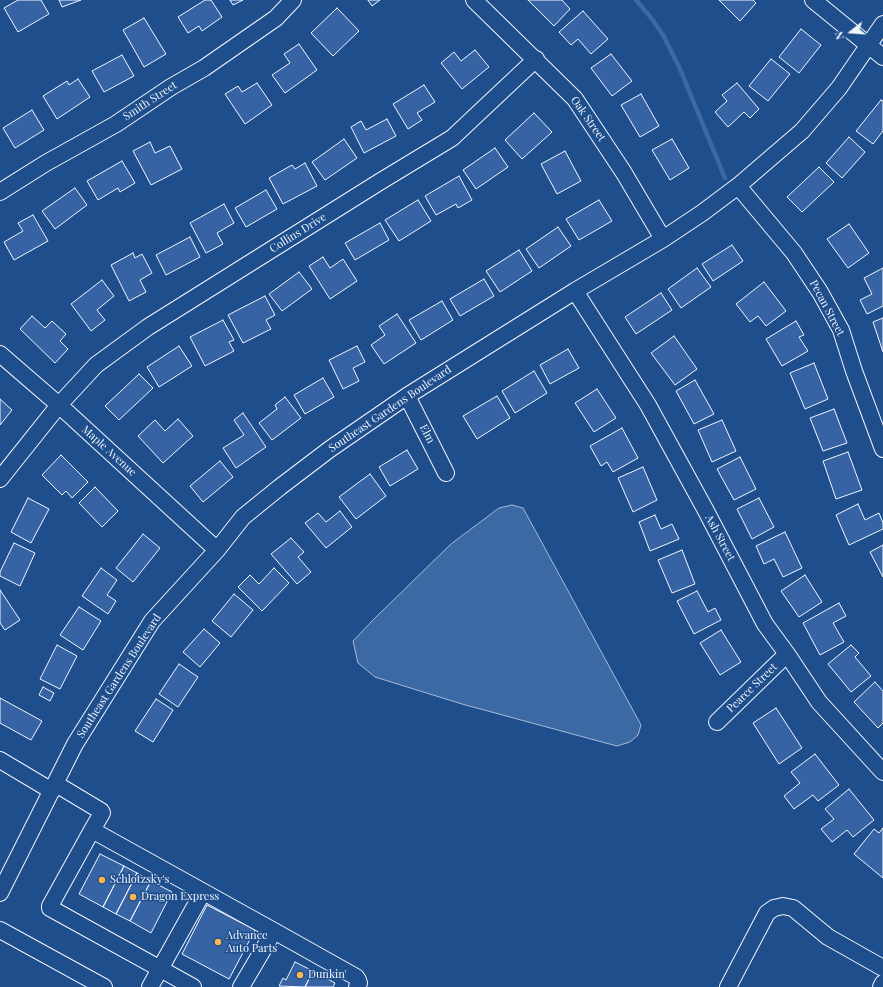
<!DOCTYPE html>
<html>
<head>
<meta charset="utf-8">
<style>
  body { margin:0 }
  #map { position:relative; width:883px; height:987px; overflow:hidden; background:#1f4e8c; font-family:"Playfair Display",serif }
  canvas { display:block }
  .north { position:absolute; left:831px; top:12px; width:40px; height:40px; -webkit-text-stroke:3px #1f4e8c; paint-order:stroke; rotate:253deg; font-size:11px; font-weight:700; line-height:16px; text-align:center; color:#f2f6ff }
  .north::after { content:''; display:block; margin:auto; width:14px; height:18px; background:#f2f6ff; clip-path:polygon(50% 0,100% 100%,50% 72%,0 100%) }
</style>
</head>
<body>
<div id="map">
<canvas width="883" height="987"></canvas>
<div class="north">N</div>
</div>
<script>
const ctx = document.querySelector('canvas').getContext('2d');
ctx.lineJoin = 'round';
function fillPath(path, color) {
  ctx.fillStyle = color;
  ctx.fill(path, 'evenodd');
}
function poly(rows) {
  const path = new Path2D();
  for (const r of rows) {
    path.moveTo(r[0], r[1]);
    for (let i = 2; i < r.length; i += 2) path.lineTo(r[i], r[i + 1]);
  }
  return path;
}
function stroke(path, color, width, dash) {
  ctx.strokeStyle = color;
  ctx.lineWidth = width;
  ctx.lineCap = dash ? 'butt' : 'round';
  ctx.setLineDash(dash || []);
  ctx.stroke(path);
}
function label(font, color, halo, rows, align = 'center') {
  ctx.font = font + ' "Playfair Display",serif';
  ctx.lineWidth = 3;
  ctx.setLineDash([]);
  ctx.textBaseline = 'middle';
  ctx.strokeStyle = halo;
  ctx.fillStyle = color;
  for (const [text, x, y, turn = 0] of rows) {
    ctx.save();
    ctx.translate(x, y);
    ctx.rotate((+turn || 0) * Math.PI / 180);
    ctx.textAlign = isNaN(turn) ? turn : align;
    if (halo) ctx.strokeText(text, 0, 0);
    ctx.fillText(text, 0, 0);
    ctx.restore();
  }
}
const water = poly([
  [512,505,523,508,641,725,638,735,630,742,617,746,602,742,462,704,375,677,358,663,353,641,374,619,451,544,499,508,512,505]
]);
fillPath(water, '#3b69a3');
stroke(water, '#a8bbd7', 1);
stroke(poly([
  [636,0,652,19,663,35,680,69,725,178]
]), '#3b69a3', 4.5);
const building = poly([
  [18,0,41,0,49,14,18,32,4,8,18,0],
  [59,0,81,0,62,7,59,0],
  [205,0,211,0,222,17,202,31,199,26,188,33,178,17,205,0],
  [230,0,243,0,233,5,230,0],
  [368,0,380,0,372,6,368,0],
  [528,0,562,0,570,9,554,26,528,0],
  [719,0,753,0,756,3,740,21,719,0],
  [337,8,359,31,333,56,311,33,337,8],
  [583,11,608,39,591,54,578,39,571,45,559,32,583,11],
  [144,18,166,54,144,67,123,30,144,18],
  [801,29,821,45,799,73,779,57,801,29],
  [299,44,317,70,285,93,272,75,290,63,284,54,299,44],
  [475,50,489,67,462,89,441,63,454,52,461,61,475,50],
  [611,54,632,81,612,96,591,68,611,54],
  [122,55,134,76,104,92,92,71,122,55],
  [771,59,790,74,768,101,749,86,771,59],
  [78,79,90,97,57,119,43,96,67,81,69,85,78,79],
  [257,83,272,105,245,124,225,94,238,86,242,92,257,83],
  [737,83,759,109,750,118,744,112,728,127,715,112,727,101,722,95,737,83],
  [424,85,435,102,417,113,422,120,408,129,393,104,424,85],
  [641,94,659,126,640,137,621,105,641,94],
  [881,100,883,101,883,131,873,144,856,131,881,100],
  [32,110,44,130,15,148,3,128,32,110],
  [534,113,552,132,522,159,505,140,534,113],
  [387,119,396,136,364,153,351,127,361,121,366,130,387,119],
  [849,137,865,152,842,178,826,163,849,137],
  [344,139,357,158,325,180,312,162,344,139],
  [672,139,689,168,670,180,652,150,672,139],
  [150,142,155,153,170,146,182,169,151,185,133,151,150,142],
  [495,148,508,167,476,189,463,170,495,148],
  [565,151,581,181,557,194,541,164,565,151],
  [122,161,135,183,120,192,118,188,98,200,87,181,122,161],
  [305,163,317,186,283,204,269,178,292,165,295,169,305,163],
  [819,167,834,182,802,212,787,197,819,167],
  [459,176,472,200,458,208,456,204,436,215,425,196,459,176],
  [75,188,87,205,55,229,42,211,75,188],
  [266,190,277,209,246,227,235,208,266,190],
  [418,200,431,221,399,241,385,220,418,200],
  [599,200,612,221,579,240,566,219,599,200],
  [224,204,234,223,217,233,223,244,206,253,190,223,224,204],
  [33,215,48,241,14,260,4,242,23,231,18,223,33,215],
  [380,223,389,240,355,260,345,243,380,223],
  [849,224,869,253,848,268,827,239,849,224],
  [558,227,571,246,539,268,526,249,558,227],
  [190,237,200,257,166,275,156,255,190,237],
  [732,245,743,261,713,281,702,264,732,245],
  [519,250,532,271,500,292,486,271,519,250],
  [133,253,135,258,142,254,152,273,140,280,146,292,129,301,111,265,133,253],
  [323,257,330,268,343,259,357,281,330,299,309,266,323,257],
  [697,268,711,287,681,308,668,289,697,268],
  [883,268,883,306,867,314,860,300,872,294,864,278,883,268],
  [299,272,312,289,282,311,269,294,299,272],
  [484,279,494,296,460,316,450,299,484,279],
  [102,280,114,296,97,310,105,320,91,331,71,304,102,280],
  [764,282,786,311,766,326,758,316,750,322,736,304,764,282],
  [661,293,672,310,636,334,625,317,661,293],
  [265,296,275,315,266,320,271,329,243,343,228,315,265,296],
  [442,301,453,320,421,340,409,320,442,301],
  [397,314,416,343,384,364,371,345,385,335,379,326,397,314],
  [32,316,45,328,52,321,66,334,60,341,68,349,55,363,20,329,32,316],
  [883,318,883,352,873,322,883,318],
  [223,320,234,340,229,342,234,351,205,366,190,337,223,320],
  [796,321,804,335,799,337,808,351,782,366,766,339,796,321],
  [674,336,697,369,675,385,651,353,674,336],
  [179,346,192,366,159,387,147,367,179,346],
  [357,346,365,362,353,368,359,381,343,389,329,360,357,346],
  [568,349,579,368,550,384,540,365,568,349],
  [814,363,828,399,805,409,790,373,814,363],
  [534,371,547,393,515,413,502,391,534,371],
  [139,374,153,388,119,420,105,406,139,374],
  [323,378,334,397,305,414,294,395,323,378],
  [695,380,714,414,694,424,676,391,695,380],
  [597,389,616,418,594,432,575,403,597,389],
  [497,396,510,418,477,439,463,416,497,396],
  [285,397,301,418,272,440,259,423,277,409,275,405,285,397],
  [0,399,12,410,0,425,0,399],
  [834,409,847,443,823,451,810,418,834,409],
  [243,413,266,447,236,468,223,448,244,435,234,420,243,413],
  [178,419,193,436,163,463,138,436,155,420,165,431,178,419],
  [722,420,736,451,712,462,698,430,722,420],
  [622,428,638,458,613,472,607,462,601,466,590,446,622,428],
  [407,450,418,469,390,486,379,467,407,450],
  [848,452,862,490,836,499,823,461,848,452],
  [61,455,88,482,72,498,66,491,62,495,42,475,61,455],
  [740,457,756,489,734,500,717,469,740,457],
  [220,461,233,477,203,502,190,486,220,461],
  [643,467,657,500,633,512,618,478,643,467],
  [370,474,386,496,356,519,339,497,370,474],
  [95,487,118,511,102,527,79,503,95,487],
  [28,498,49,509,31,543,11,532,28,498],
  [759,498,774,527,752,539,737,509,759,498],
  [858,504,865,520,879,513,883,523,883,529,849,545,836,515,858,504],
  [340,511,352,527,326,548,305,523,318,513,326,522,340,511],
  [655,515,661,529,672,524,679,539,650,551,639,522,655,515],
  [785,532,802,568,783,577,774,559,764,564,756,546,785,532],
  [143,534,160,548,133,582,116,568,143,534],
  [291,538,304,552,298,557,311,572,297,584,271,554,291,538],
  [14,543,35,553,20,586,0,576,0,572,14,543],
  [883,545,883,577,870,552,883,545],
  [682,550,695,584,672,593,658,560,682,550],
  [101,568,117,580,107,595,116,601,108,614,82,596,101,568],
  [274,568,289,583,262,611,238,587,250,575,259,584,274,568],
  [805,575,822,602,799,617,781,591,805,575],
  [0,590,20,620,5,630,0,623,0,590],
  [697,591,708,612,715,608,721,620,694,634,677,601,697,591],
  [234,594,253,610,231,637,212,621,234,594],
  [839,603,846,616,833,623,844,642,820,655,803,623,839,603],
  [79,607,101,621,83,650,60,635,79,607],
  [204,629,220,643,200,667,183,652,204,629],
  [721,630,741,662,720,675,700,643,721,630],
  [57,645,77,656,60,689,40,679,57,645],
  [851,645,859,653,855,657,871,676,851,692,828,664,851,645],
  [179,664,198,677,178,707,159,694,179,664],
  [875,682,883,691,883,723,878,728,854,702,875,682],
  [43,687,54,693,50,701,39,695,43,687],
  [0,698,42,721,31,740,0,723,0,698],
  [156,699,173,710,153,742,135,731,156,699],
  [776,708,802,748,779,764,753,723,776,708],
  [815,754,839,785,818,801,813,795,794,809,784,796,800,783,791,772,815,754],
  [849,789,874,820,853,837,847,830,832,842,821,829,834,819,825,809,849,789],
  [883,828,883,878,854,854,874,829,879,833,883,828],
  [100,854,124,866,103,907,79,894,100,854],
  [124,866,137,873,116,914,103,907,124,866],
  [137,873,151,881,130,921,116,914,137,873],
  [151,881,172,892,151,933,130,921,151,881],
  [207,905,255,930,229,979,182,954,207,905],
  [295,962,313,971,305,987,279,986,283,978,286,980,295,962],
  [313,971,335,983,333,987,305,987,313,971]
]);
fillPath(building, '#3563a3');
stroke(building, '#f2f6ff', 1);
const minor = poly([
  [474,0,575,99,624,173,663,239],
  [813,0,883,57],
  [738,186,794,253,820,292,841,330,854,371,883,449],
  [0,192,46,163,116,124,171,87,204,68,276,18,293,0],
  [575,291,648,405,705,509,765,624,787,654,819,702,883,772],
  [0,354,59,405,217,550],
  [407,396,446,473],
  [0,479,59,405,96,365,148,327,381,181,452,138,536,59],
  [717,722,787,654],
  [0,760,52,791],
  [56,784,101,811,102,813,92,830],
  [0,893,75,744,152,621,217,550,243,517,280,487,330,449,407,396,575,291,663,239,702,213,738,186,802,131,839,88,883,24],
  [0,930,104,987],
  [274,931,356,977,358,980,359,983,357,987],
  [150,987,203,892],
  [193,987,50,908,50,906,92,830,274,931,241,987],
  [728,987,767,913,774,908,783,906,793,908,828,937,883,968],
  [881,987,883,983]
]);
stroke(minor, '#f2f6ff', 18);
stroke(minor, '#1f4e8c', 16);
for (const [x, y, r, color] of [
  [102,880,4,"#ffb74d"],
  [133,897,4,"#ffb74d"],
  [218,942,4,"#ffb74d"],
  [300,975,4,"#ffb74d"]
]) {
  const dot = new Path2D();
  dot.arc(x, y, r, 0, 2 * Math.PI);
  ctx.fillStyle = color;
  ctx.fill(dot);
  stroke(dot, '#1f4e8c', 1.5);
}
label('11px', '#f2f6ff', '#1f4e8c', [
  ["Smith Street",150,101,-33],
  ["Oak Street",588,119,55],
  ["Collins Drive",298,233,-32],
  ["Pecan Street",827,308,62],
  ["Southeast Gardens Boulevard",390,409,-34],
  ["Elm",427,434,63],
  ["Maple Avenue",109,451,42],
  ["Ash Street",720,538,62],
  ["Southeast Gardens Boulevard",119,676,-57],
  ["Pearce Street",752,688,-44]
]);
label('11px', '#f2f6ff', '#1f4e8c', [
  ["Schlotzsky's",110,880],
  ["Dragon Express",141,897],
  ["Advance",226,936],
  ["Auto Parts",226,949],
  ["Dunkin'",308,975]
], 'left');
</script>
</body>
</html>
